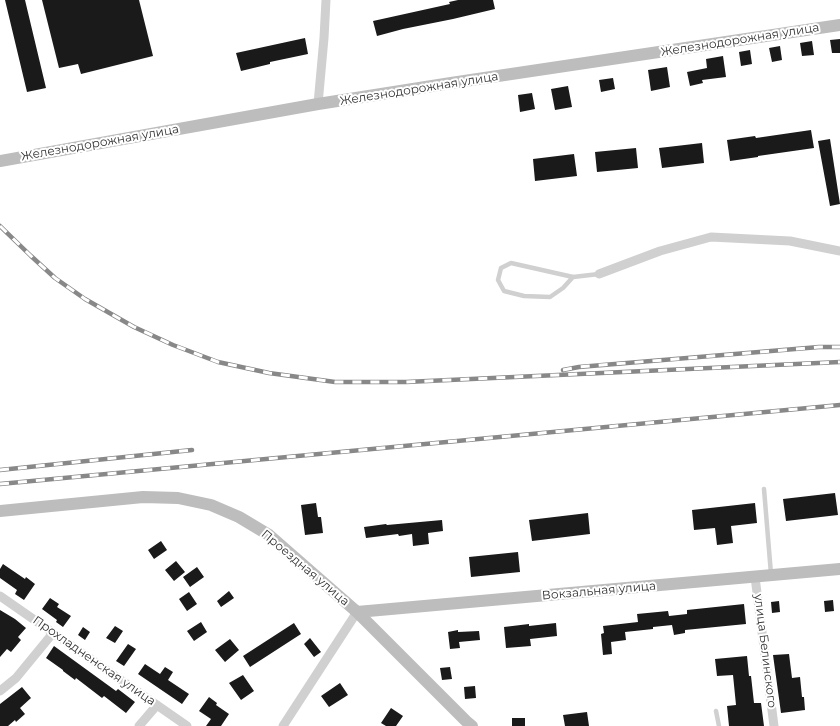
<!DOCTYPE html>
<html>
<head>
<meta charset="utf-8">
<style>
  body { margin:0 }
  canvas { display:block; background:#fff }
</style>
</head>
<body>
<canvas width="840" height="726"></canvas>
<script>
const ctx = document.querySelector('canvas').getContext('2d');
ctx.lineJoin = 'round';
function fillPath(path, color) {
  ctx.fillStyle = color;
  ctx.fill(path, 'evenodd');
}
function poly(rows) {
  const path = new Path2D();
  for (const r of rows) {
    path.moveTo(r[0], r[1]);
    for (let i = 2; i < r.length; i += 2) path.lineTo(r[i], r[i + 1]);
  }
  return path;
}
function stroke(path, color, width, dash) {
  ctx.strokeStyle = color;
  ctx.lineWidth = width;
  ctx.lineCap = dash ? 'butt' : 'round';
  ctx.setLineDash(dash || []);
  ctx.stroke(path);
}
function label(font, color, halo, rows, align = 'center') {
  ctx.font = font + ' Montserrat,sans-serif';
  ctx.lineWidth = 4;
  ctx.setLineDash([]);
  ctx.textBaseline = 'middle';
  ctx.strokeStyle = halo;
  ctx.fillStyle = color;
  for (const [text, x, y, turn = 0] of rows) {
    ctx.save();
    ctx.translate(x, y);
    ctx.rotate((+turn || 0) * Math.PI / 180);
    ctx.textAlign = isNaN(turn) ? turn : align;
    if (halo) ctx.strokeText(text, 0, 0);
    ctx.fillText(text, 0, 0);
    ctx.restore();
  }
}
fillPath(poly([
  [5,0,25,0,46,88,27,92],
  [42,0,139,0,153,56,81,74,78,64,59,68],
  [458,0,493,0,495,9,453,19,403,29,377,36,373,21,450,4,449,2],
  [305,38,308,54,270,62,270,64,241,71,236,53],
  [840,39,840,53,832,53,830,40],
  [812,41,814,55,802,56,800,43],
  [780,46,782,60,772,62,769,48],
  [750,50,752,64,741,66,739,52],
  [723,56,726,77,702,80,703,83,690,86,687,72,707,68,706,59],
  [667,67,670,87,651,91,648,70],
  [613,78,615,89,601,92,599,80],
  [568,86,572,107,555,110,551,89],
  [532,93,535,109,520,112,518,95],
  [811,130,814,148,758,156,758,157,730,161,727,140,755,136,756,138],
  [830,139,840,204,830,206,818,141],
  [702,143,704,163,662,168,659,148],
  [636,148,638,168,597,172,595,152],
  [574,154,577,176,535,181,533,159],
  [835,493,838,515,786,521,783,499],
  [316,503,318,517,321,517,323,533,305,535,301,505],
  [755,503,757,523,731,526,733,543,717,545,715,528,694,530,692,510],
  [588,513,590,534,532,541,529,520],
  [442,520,443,531,428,533,429,544,413,546,412,534,399,536,398,534,366,538,364,527,386,524,387,525],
  [161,541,167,550,154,559,148,550],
  [518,552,520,572,471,577,469,557],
  [176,561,185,572,174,581,165,570],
  [3,564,25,579,26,577,35,584,24,600,15,594,17,590,0,578,0,569],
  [197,567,204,577,190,587,183,577],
  [229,591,234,598,221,607,217,601],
  [189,592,197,604,187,611,179,599],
  [50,598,59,604,57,607,71,616,63,627,56,622,57,620,42,609],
  [833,600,834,611,825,612,824,601],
  [779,601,780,612,772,613,771,602],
  [744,604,746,624,685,630,685,633,674,635,672,625,653,627,653,629,625,632,626,640,611,642,612,654,603,655,601,634,604,633,603,626,638,622,637,614,668,611,669,616,687,614,687,610],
  [0,610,15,619,26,628,18,637,21,640,11,652,7,649,0,657],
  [201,622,207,632,194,641,187,631],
  [294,623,301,634,250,667,243,656],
  [556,623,557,636,530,639,531,646,506,648,504,627,529,624,529,626],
  [115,626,123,631,115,643,106,638],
  [83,627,90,632,85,640,78,635],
  [458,630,458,632,479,631,480,640,459,642,460,648,450,649,448,632],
  [310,638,321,652,314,657,304,644],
  [230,639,239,650,225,662,215,650],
  [128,644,136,649,124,666,116,661],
  [54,646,116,691,118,689,135,702,126,713,104,696,102,698,76,678,75,680,63,671,63,670,46,658],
  [789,654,792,678,800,677,802,697,804,697,805,710,781,713,773,655],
  [747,656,749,676,751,676,754,703,761,703,764,726,729,726,727,706,736,705,733,675,717,676,715,659],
  [145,664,160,674,165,667,173,672,168,680,189,694,182,704,138,674],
  [450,667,452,679,442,680,440,668],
  [243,675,254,691,241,700,229,683],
  [340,683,348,695,329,707,321,696],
  [475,686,476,698,465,699,464,687],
  [22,687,31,698,20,708,25,714,16,722,15,720,8,726,0,726,0,704],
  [209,697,217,703,216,705,229,714,221,726,206,726,211,719,199,711],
  [391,708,403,716,396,726,386,726,381,723],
  [587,712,589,726,565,726,563,715],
  [512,718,525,718,525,726,512,726]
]), '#1a1a1a');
stroke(poly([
  [573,277,563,288,550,297,524,296,504,291,498,280,501,268,511,263,573,277,599,274],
  [764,489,771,574],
  [716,711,719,726]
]), '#d0d0d0', 4.5);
stroke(poly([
  [318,104,324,38,326,0],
  [599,274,660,251,711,237,790,241,840,251],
  [755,577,774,726],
  [0,596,187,726],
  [0,691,16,678,53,633],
  [139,726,157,705],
  [283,726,357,612]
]), '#d0d0d0', 9);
stroke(poly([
  [0,161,318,104,451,83,840,25],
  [0,511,143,497,178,498,211,505,239,517,269,535,357,612,466,721,472,726],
  [357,612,840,569]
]), '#bdbdbd', 12);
const rail = poly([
  [0,226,31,256,55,278,85,299,134,327,173,345,218,362,269,373,335,382,406,382,840,362],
  [563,370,579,367,819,347,840,347],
  [0,470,192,450],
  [0,484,840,405]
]);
stroke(rail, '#888', 4.5);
stroke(rail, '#fff', 3, [9]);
label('12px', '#333', '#fff', [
  ["Железнодорожная улица",740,40,-9],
  ["Железнодорожная улица",419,89,-9],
  ["Железнодорожная улица",100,143,-10],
  ["Проездная улица",305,568,40],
  ["Вокзальная улица",599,591,-5],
  ["улица Белинского",765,651,83],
  ["Прохладненская улица",94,661,35]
]);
</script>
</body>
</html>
